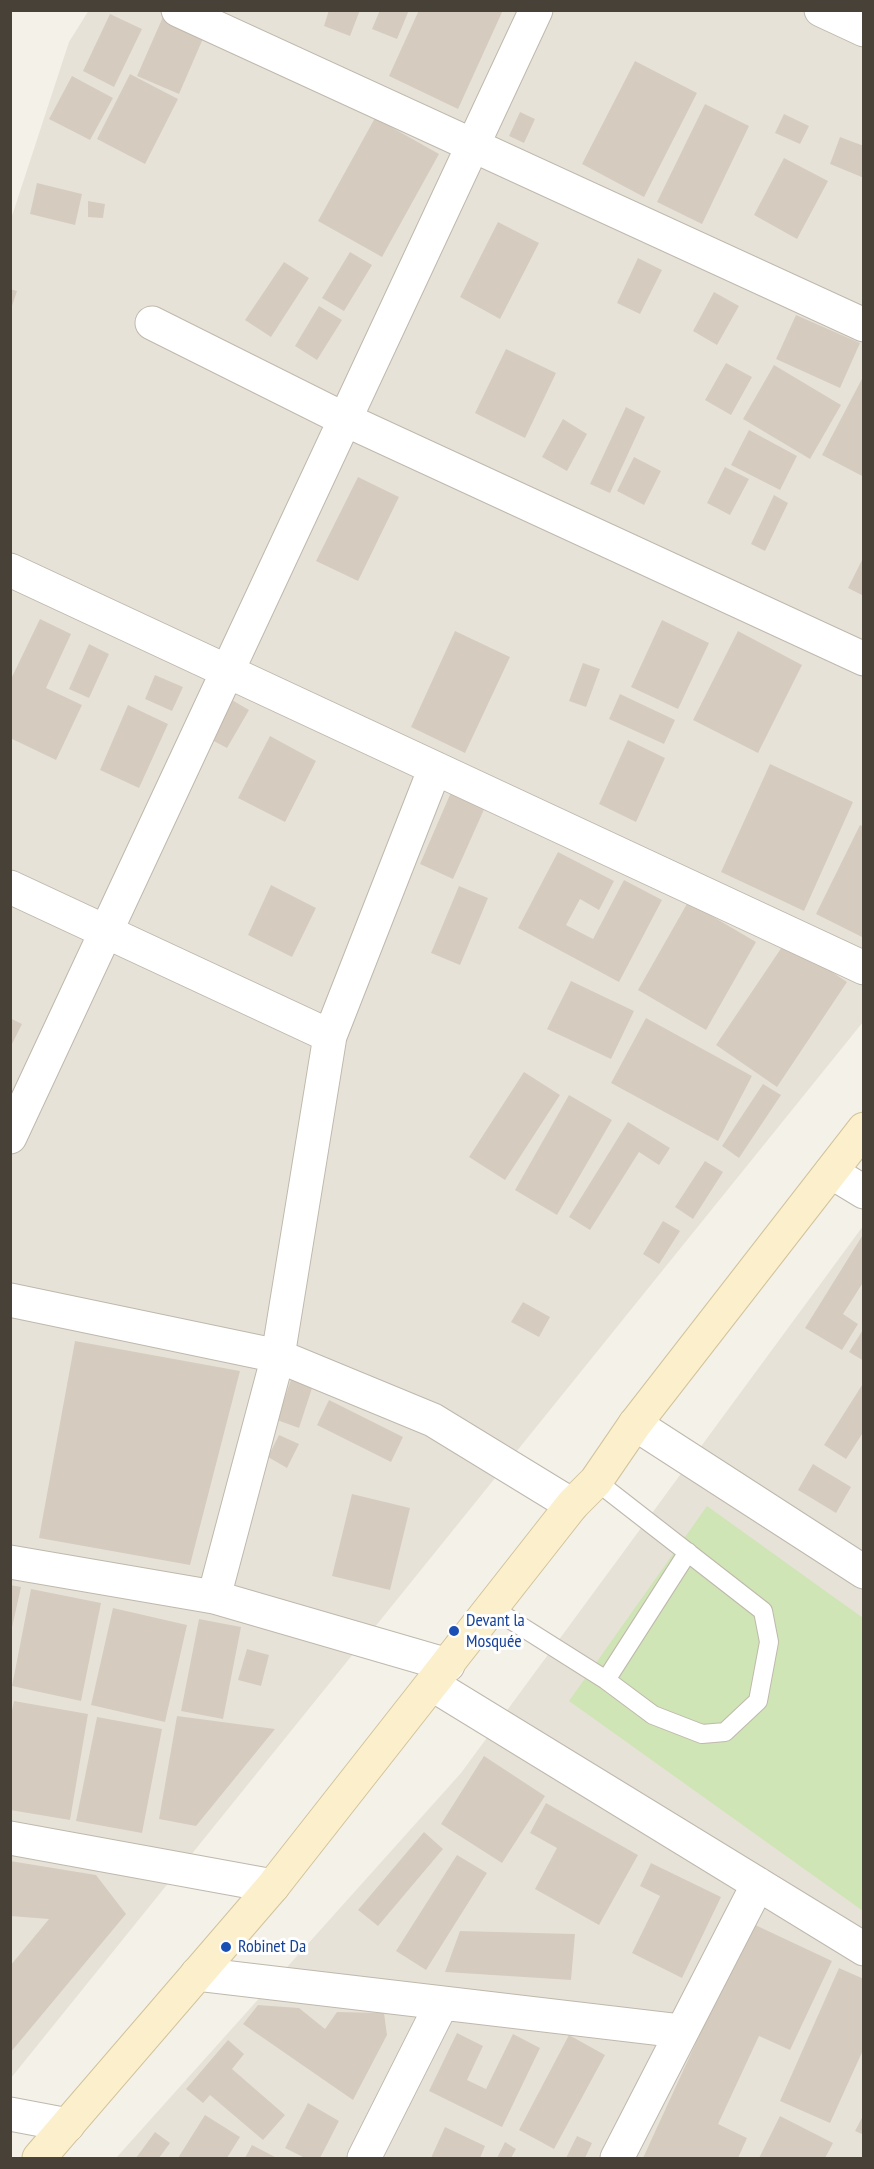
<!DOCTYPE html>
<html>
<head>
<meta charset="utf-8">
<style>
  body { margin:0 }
  #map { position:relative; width:874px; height:2169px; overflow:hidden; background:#f4f1e9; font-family:"PT Sans Narrow",sans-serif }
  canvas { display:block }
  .frame { position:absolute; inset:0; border:12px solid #474138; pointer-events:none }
</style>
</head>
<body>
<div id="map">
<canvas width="874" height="2169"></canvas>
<div class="frame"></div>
</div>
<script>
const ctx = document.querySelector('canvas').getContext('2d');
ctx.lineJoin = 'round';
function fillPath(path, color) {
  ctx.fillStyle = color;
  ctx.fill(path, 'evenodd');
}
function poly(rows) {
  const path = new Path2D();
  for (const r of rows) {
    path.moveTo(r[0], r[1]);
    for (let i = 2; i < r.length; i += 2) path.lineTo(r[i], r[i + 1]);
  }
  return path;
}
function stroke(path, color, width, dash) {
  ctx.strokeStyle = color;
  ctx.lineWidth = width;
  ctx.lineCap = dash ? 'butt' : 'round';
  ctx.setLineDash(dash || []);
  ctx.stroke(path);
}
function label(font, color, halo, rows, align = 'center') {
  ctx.font = font + ' "PT Sans Narrow",sans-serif';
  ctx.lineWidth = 6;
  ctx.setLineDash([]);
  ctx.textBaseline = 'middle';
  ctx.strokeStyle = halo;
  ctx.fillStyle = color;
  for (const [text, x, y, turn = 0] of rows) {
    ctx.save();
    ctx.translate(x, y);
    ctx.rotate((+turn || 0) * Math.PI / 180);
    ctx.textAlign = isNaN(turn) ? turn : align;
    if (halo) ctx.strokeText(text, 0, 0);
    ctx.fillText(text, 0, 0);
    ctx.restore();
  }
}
fillPath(poly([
  [89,10,863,11,863,1022,11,2078,10,222,69,42],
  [863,1226,863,2158,116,2158,461,1773]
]), '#e7e2d8');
fillPath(poly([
  [707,1506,863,1618,863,1911,569,1701]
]), '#cfe5b5');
fillPath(poly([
  [166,10,208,27,179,94,137,76],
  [329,10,360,10,350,36,324,26],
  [380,10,409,10,397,39,372,29],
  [419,10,503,10,458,109,389,76],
  [110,14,142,29,114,87,83,71],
  [635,61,697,93,644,197,582,164],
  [130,74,178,99,145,164,97,139],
  [72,76,113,98,90,140,49,119],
  [705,104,749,126,702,224,657,202],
  [520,112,535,119,524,143,509,136],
  [784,114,809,126,800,144,775,133],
  [375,118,439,154,382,257,318,221],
  [840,137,864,146,864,178,830,164],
  [784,158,828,181,797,239,754,215],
  [37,183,82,194,75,225,30,214],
  [88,201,105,204,103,218,88,217],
  [498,222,539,243,500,319,460,297],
  [350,252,372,265,344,311,322,298],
  [638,258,662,270,640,314,617,303],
  [284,262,309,278,271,337,245,320],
  [10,289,17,291,11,309,10,309],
  [714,292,739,306,717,345,693,331],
  [319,306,342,320,317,360,295,346],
  [796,315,860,343,840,388,776,359],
  [506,349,556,373,525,438,475,413],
  [726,363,752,377,731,415,705,400],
  [774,365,841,405,810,459,743,419],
  [864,375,864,477,822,455],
  [626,407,645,417,610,493,590,484],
  [563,419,587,434,567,471,542,457],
  [749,430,797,456,780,490,731,465],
  [634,457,661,471,644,505,617,491],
  [725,467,749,479,730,515,707,503],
  [358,477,399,497,358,581,316,561],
  [774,495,788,503,765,551,751,544],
  [864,556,864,596,848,588],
  [40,619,71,634,46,688,82,705,56,760,10,738,10,681],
  [662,620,709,643,678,709,631,687],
  [455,631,510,657,465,753,411,727],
  [738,631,802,665,758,753,693,720],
  [89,644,109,654,89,698,69,689],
  [583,663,600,669,586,707,569,701],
  [155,675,183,687,172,711,145,699],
  [620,694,675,720,664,744,609,719],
  [232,700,249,710,227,748,210,739],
  [128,705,168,724,139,788,100,770],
  [270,736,316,761,285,822,238,798],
  [628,740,665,758,636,822,599,804],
  [770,764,853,802,804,911,721,872],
  [452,790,486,805,453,879,420,864],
  [860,825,864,827,864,938,816,914],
  [558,852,614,881,599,910,580,899,566,925,593,939,624,880,662,900,619,982,518,928],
  [271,885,316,908,292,957,248,935],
  [459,886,488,898,460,965,431,953],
  [688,902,756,942,706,1030,638,990],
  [786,941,847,982,777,1087,716,1045],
  [571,981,634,1011,611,1059,547,1029],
  [10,1018,22,1024,10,1048],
  [646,1018,752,1076,718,1141,611,1083],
  [524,1072,560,1095,505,1180,469,1157],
  [763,1084,781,1095,739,1158,722,1146],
  [569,1095,612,1120,557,1215,515,1190],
  [628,1122,670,1148,659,1165,639,1152,590,1230,569,1217],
  [705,1161,723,1172,693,1219,675,1207],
  [663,1221,680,1231,659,1264,643,1254],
  [864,1233,864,1281,843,1314,858,1324,842,1350,805,1328],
  [523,1302,550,1317,539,1337,511,1322],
  [864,1328,864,1361,849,1352],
  [75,1341,240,1371,190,1565,39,1538],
  [293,1374,314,1382,299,1428,277,1420],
  [864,1382,864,1431,846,1459,824,1445],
  [329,1400,403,1437,391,1462,317,1425],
  [279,1435,299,1444,287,1468,268,1457],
  [813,1464,851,1487,836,1513,798,1490],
  [352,1494,410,1508,390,1590,332,1576],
  [10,1585,21,1587,11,1632,10,1632],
  [31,1589,101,1603,81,1701,12,1686],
  [113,1608,187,1625,165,1722,91,1705],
  [199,1619,241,1627,223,1719,181,1711],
  [247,1649,269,1655,261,1686,238,1680],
  [14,1701,88,1714,70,1820,10,1810,10,1720],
  [177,1716,275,1729,196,1826,159,1819],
  [97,1717,162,1729,142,1833,76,1821],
  [484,1756,545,1796,502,1863,441,1824],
  [546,1803,638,1855,599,1925,535,1889,557,1848,530,1833],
  [424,1832,443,1849,378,1926,358,1910],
  [457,1855,487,1873,426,1970,396,1951],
  [10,1861,96,1875,126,1914,10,2053,10,1966,49,1919,10,1916],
  [651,1863,721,1897,682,1978,632,1953,660,1896,640,1886],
  [751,1923,832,1961,790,2050,759,2036,718,2124,747,2138,738,2158,643,2158],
  [460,1931,575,1934,571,1980,445,1972],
  [839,1968,864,1979,864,2048,830,2123,780,2101],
  [258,2005,299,2008,325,2029,337,2012,384,2013,387,2035,353,2100,243,2024],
  [457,2033,483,2046,467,2080,486,2089,513,2034,540,2048,502,2127,429,2091],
  [569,2035,605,2055,554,2149,519,2130],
  [228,2040,244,2054,232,2069,285,2115,263,2140,210,2095,203,2103,186,2089],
  [308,2103,339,2121,320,2158,305,2158,285,2148],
  [864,2114,864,2135,855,2131],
  [205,2115,240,2137,227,2158,178,2158],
  [780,2116,833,2143,825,2158,759,2158],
  [445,2127,485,2146,480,2158,431,2158],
  [155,2132,170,2143,159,2158,136,2158],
  [577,2136,592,2143,585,2158,566,2158],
  [505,2142,516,2149,511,2158,497,2158],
  [252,2145,277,2158,245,2158]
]), '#d5ccbf');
const lane = poly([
  [492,1608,606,1680,653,1715,702,1734,725,1732,758,1701,769,1642,763,1611,596,1481],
  [606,1680,688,1552]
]);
const street = poly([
  [178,10,864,325],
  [821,10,864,30],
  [152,323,346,420,864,659],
  [10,570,864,968],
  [10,887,330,1036],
  [10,1137,536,10],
  [831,1172,864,1192],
  [10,1300,278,1356,433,1420,572,1505],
  [635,1424,864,1572],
  [10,1562,214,1597,448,1665],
  [214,1597,278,1356,330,1036,435,768],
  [433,1685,864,1949],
  [10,1838,273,1886],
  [197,1974,680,2031],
  [10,2114,68,2125],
  [364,2158,442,2003],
  [617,2158,758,1884]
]);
const secondary = poly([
  [39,2158,273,1886,572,1505,596,1481,635,1424,864,1129]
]);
stroke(lane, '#bfb8ac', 20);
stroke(street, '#bfb8ac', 35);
stroke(secondary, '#d1c39b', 35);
stroke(lane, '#fff', 18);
stroke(street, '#fff', 33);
stroke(secondary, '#fbf0cb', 33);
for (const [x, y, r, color] of [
  [454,1631,6,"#1a4fb4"],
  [226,1947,6,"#1a4fb4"]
]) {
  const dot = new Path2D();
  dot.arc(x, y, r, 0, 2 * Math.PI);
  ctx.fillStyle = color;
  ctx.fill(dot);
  stroke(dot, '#fff', 2);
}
label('18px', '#164399', '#fff', [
  ["Devant la",466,1621],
  ["Mosquée",466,1642],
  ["Robinet Da",238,1947]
], 'left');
</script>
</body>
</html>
